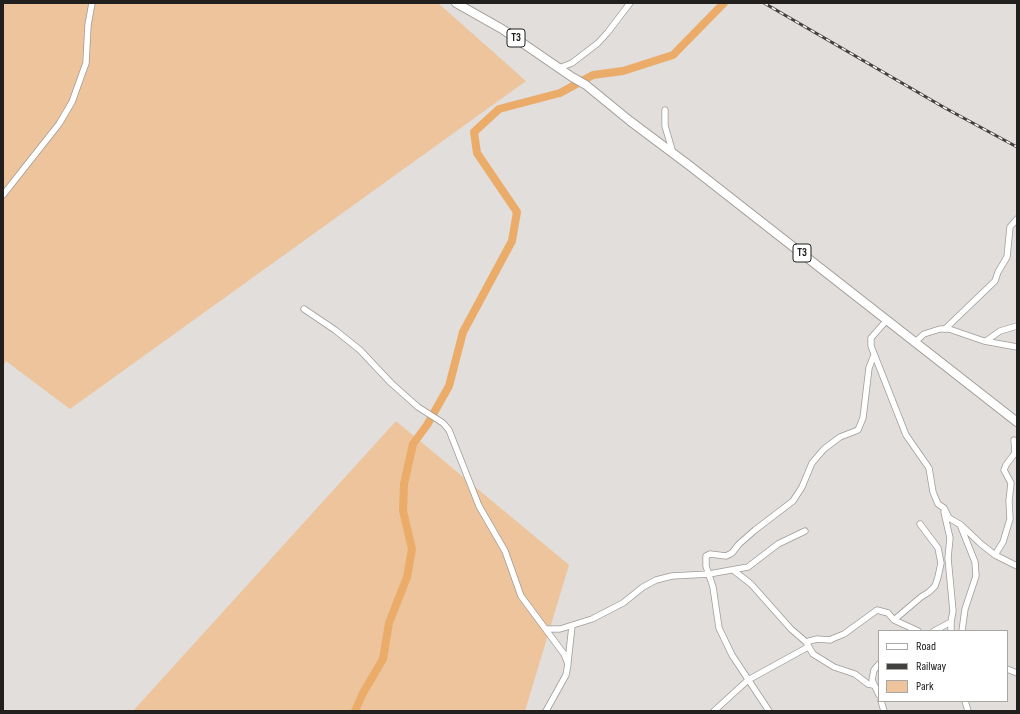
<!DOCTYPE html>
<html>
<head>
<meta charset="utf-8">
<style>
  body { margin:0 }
  #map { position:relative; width:1020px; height:714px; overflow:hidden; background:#e1dedb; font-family:"Sofia Sans Condensed",sans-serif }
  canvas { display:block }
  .frame { position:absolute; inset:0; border:4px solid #21201f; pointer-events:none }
  .legend { position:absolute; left:878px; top:630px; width:130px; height:72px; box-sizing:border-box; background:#fff; border:1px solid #a6a6a5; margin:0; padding:5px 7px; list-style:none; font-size:12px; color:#21201f }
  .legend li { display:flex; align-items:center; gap:8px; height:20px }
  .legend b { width:20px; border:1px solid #a6a6a5 }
</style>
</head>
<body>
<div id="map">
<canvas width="1020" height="714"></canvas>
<div class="frame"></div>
<ul class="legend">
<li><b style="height:5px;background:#fff"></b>Road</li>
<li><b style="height:5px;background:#434140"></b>Railway</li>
<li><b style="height:11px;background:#edc49b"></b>Park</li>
</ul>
</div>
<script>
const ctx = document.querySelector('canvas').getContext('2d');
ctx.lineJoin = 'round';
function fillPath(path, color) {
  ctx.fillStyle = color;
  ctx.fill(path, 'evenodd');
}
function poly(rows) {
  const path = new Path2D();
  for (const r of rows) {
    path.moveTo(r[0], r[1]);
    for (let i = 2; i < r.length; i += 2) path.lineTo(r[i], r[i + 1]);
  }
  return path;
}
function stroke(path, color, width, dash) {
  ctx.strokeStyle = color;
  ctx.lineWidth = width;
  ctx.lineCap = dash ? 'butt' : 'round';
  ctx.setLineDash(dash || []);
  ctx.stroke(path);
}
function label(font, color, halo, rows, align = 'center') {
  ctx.font = font + ' "Sofia Sans Condensed",sans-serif';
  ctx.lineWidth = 4;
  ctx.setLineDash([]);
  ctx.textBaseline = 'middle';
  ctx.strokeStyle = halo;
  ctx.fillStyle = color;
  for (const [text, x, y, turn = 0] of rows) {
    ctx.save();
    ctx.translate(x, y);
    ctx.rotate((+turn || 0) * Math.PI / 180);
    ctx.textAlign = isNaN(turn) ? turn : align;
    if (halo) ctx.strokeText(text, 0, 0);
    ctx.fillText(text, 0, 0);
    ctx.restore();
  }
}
fillPath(poly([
  [3,3,438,3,526,81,70,409,6,361,3,366],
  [396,421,569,565,525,711,133,711]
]), '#edc49b');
stroke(poly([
  [355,711,363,693,383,659,389,623,407,577,412,549,403,511,404,484,413,444,427,425,449,386,463,332,512,241,517,212,477,153,474,132,499,109,560,93,593,75,623,71,673,55,724,3]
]), '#ebac6a', 8);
const minor = poly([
  [559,68,572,63,598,43,608,32,630,3],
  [665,110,665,126,673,153],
  [3,195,59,124,72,102,86,63,88,25,92,3],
  [304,309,335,330,360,350,391,383,418,407,443,423,449,430,479,506,505,551,521,596,564,654,568,664,566,675,546,711],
  [886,321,871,338,871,346,906,435,929,468,933,492,938,504,944,508,949,518,961,525,981,544,995,555,1017,566],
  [945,329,995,281,998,272,1007,257,1010,227,1017,219],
  [986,341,1000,331,1017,326],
  [914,343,924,334,940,329,949,329,984,341,1017,347],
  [961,527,975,562,976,576,965,609,962,631],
  [995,555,1003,542,1010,519,1009,501,1011,483,1004,470,1006,465,1015,453,1014,440],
  [733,570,751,584,791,629,806,642,813,654,834,667,855,674,868,684,873,685],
  [894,620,921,597,929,592,935,586,938,577,941,563,938,548,920,524],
  [546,629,560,629,592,619,623,603,643,587,656,580,672,576,709,574,748,567,778,544,805,531],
  [934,631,951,622,953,611,948,558,950,538,944,512],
  [951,631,951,622],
  [806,642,817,639,830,640,834,638,844,634,877,610,888,613,894,620,918,631],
  [568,662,572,626],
  [879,664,874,670,872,680,879,695],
  [1007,669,1017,673],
  [881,701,884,711],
  [965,701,968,711],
  [714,711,748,680,808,647],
  [769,711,732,655,719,628,713,587,706,566,706,556,710,554,726,556,732,553,739,544,755,530,793,501,802,487,812,463,824,449,840,437,858,430,863,418,869,368,874,355]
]);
const highway = poly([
  [456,3,502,29,572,77,586,85,630,121,690,166,1017,422]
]);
stroke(minor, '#9e9b98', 7);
stroke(highway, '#9e9b98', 10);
stroke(minor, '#fff', 5.5);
stroke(highway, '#fff', 8);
const rail = poly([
  [764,3,945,108,1017,147]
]);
stroke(rail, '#434140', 3);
stroke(rail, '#fff', 1.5, [4.5]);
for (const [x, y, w] of [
  [516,38,18],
  [802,253,18]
]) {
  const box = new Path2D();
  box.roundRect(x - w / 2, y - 9, w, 18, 3);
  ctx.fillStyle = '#fff';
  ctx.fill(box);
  stroke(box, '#21201f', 1);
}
label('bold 11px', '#21201f', null, [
  ["T3",516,38],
  ["T3",802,253]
]);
</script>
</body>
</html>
